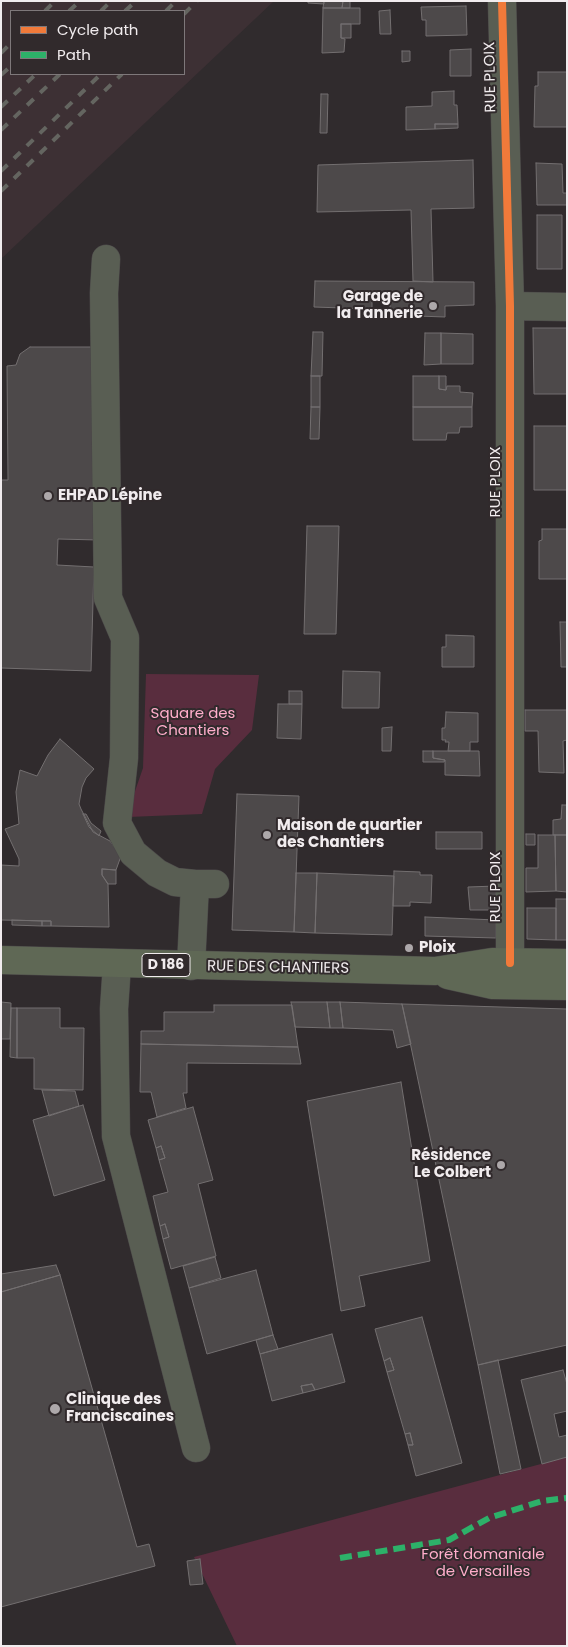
<!DOCTYPE html>
<html>
<head>
<meta charset="utf-8">
<style>
  body { margin:0 }
  #map { position:relative; width:568px; height:1647px; overflow:hidden; background:#302b2d; font-family:Poppins,sans-serif }
  canvas { display:block }
  .frame { position:absolute; inset:0; border:2px solid #f1ecee; pointer-events:none }
  .legend { position:absolute; left:10px; top:10px; width:175px; height:65px; box-sizing:border-box; background:#312a2c; border:1px solid #7e787a; margin:0; padding:6px 9px; list-style:none; font-size:15px; color:#f1ecee }
  .legend li { display:flex; align-items:center; gap:10px; height:25px }
  .legend b { width:25px; border:1px solid #7e787a }
</style>
</head>
<body>
<div id="map">
<canvas width="568" height="1647"></canvas>
<div class="frame"></div>
<ul class="legend">
<li><b style="height:6px;background:#f17a3a"></b>Cycle path</li>
<li><b style="height:6px;background:#2db169"></b>Path</li>
</ul>
</div>
<script>
const ctx = document.querySelector('canvas').getContext('2d');
ctx.lineJoin = 'round';
function fillPath(path, color) {
  ctx.fillStyle = color;
  ctx.fill(path, 'evenodd');
}
function poly(rows) {
  const path = new Path2D();
  for (const r of rows) {
    path.moveTo(r[0], r[1]);
    for (let i = 2; i < r.length; i += 2) path.lineTo(r[i], r[i + 1]);
  }
  return path;
}
function stroke(path, color, width, dash) {
  ctx.strokeStyle = color;
  ctx.lineWidth = width;
  ctx.lineCap = dash ? 'butt' : 'round';
  ctx.setLineDash(dash || []);
  ctx.stroke(path);
}
function label(font, color, halo, rows, align = 'center') {
  ctx.font = font + ' Poppins,sans-serif';
  ctx.lineWidth = 4;
  ctx.setLineDash([]);
  ctx.textBaseline = 'middle';
  ctx.strokeStyle = halo;
  ctx.fillStyle = color;
  for (const [text, x, y, turn = 0] of rows) {
    ctx.save();
    ctx.translate(x, y);
    ctx.rotate((+turn || 0) * Math.PI / 180);
    ctx.textAlign = isNaN(turn) ? turn : align;
    if (halo) ctx.strokeText(text, 0, 0);
    ctx.fillText(text, 0, 0);
    ctx.restore();
  }
}
fillPath(poly([
  [1,1,274,1,1,259],
  [11,11,184,11,184,74,11,74]
]), '#3d3034');
fillPath(poly([
  [146,674,259,675,252,730,215,769,202,814,128,817,133,797,143,768],
  [567,1457,567,1646,237,1646,194,1557]
]), '#592d3e');
const building = poly([
  [308,1,324,1,324,4,308,3,308,1],
  [324,1,343,1,342,8,323,8,324,1],
  [343,1,350,1,350,8,342,8,343,1],
  [466,6,467,35,426,36,426,20,422,20,421,7,466,6],
  [323,8,360,8,360,24,341,24,341,38,345,39,344,52,322,53,323,8],
  [390,10,391,34,380,34,379,11,390,10],
  [341,24,351,24,351,38,341,38,341,24],
  [471,49,471,76,450,76,450,50,471,49],
  [402,51,410,51,410,61,402,62,402,51],
  [538,72,567,72,567,127,534,127,535,86,538,86,538,72],
  [454,91,454,105,457,105,458,124,435,124,435,129,406,130,406,107,432,106,432,92,454,91],
  [321,94,328,94,327,133,320,133,321,94],
  [435,124,458,124,458,128,435,129,435,124],
  [473,160,474,208,431,209,433,282,413,281,411,210,317,212,318,165,473,160],
  [536,163,562,164,563,193,567,193,567,205,537,205,536,163],
  [537,215,562,215,562,269,537,269,537,215],
  [315,281,474,282,474,305,445,306,445,317,390,315,390,303,372,302,372,309,314,307,315,281],
  [533,328,567,328,567,394,534,394,533,328],
  [313,332,323,332,322,376,311,376,313,332],
  [425,333,441,333,441,364,424,365,425,333],
  [441,333,473,334,473,364,441,364,441,333],
  [30,347,94,347,98,540,58,539,57,565,94,567,91,671,1,668,1,480,8,480,7,366,16,365,20,354,30,347],
  [311,376,320,376,320,407,311,407,311,376],
  [413,376,439,376,439,389,446,390,447,386,460,386,460,392,473,393,472,407,413,407,413,376],
  [439,376,446,376,446,390,439,389,439,376],
  [311,407,320,407,319,439,310,439,311,407],
  [413,407,472,407,472,427,460,427,459,433,447,433,446,440,413,440,413,407],
  [534,426,567,426,567,490,534,490,534,426],
  [307,526,339,526,336,634,304,634,307,526],
  [542,529,567,529,567,579,539,579,539,541,542,540,542,529],
  [560,622,567,622,567,667,561,667,560,622],
  [446,635,474,636,474,667,442,667,442,647,446,647,446,635],
  [343,671,380,672,379,708,342,708,343,671],
  [289,691,302,691,302,704,289,704,289,691],
  [278,704,302,704,301,739,277,738,278,704],
  [525,710,567,710,567,740,563,741,564,773,539,772,538,731,525,731,525,710],
  [446,712,478,713,478,742,470,742,470,751,448,751,449,742,445,742,446,740,442,740,442,728,445,728,446,712],
  [392,727,391,751,382,751,382,728,392,727],
  [60,739,94,769,86,778,82,787,79,804,81,809,93,832,110,841,121,856,116,870,102,869,102,875,108,884,109,927,51,926,51,921,1,920,1,865,19,866,19,859,5,829,19,824,16,792,20,770,37,776,48,755,60,739],
  [423,751,433,751,433,758,445,760,444,762,423,762,423,751],
  [433,751,479,751,480,776,445,775,445,760,433,758,433,751],
  [237,794,299,796,294,932,232,930,237,794],
  [562,805,567,805,567,835,553,835,553,820,561,819,562,805],
  [83,814,86,814,91,823,101,831,99,836,89,827,83,814],
  [436,832,482,832,482,849,436,849,436,832],
  [526,834,535,834,535,845,526,845,526,834],
  [538,835,555,835,556,891,526,892,526,868,538,868,538,835],
  [555,835,567,835,567,892,556,891,555,835],
  [102,869,116,870,116,884,108,884,102,875,102,869],
  [394,871,420,872,420,875,432,875,431,903,410,902,410,906,393,906,394,871],
  [296,873,317,873,315,933,294,932,296,873],
  [317,873,394,876,392,935,315,933,317,873],
  [496,886,496,910,470,910,468,887,496,886],
  [556,899,567,899,567,940,556,940,556,899],
  [527,908,556,908,556,940,527,939,527,908],
  [425,917,496,920,496,938,425,936,425,917],
  [12,920,42,921,42,926,12,925,12,920],
  [42,921,51,921,51,926,42,926,42,921],
  [1,1002,11,1003,10,1039,1,1039,1,1002],
  [291,1002,327,1002,330,1028,295,1027,291,1002],
  [327,1002,340,1002,343,1028,330,1028,327,1002],
  [340,1002,402,1004,411,1044,397,1048,393,1030,343,1028,340,1002],
  [402,1004,567,1009,567,1345,478,1365,402,1004],
  [214,1005,292,1005,298,1047,141,1044,141,1031,164,1031,164,1012,214,1012,214,1005],
  [11,1008,17,1008,17,1058,10,1057,11,1008],
  [17,1008,60,1008,60,1028,84,1028,83,1090,34,1089,34,1058,17,1058,17,1008],
  [141,1044,298,1047,301,1064,187,1063,187,1093,183,1093,186,1108,157,1117,151,1092,140,1092,141,1044],
  [401,1082,430,1261,359,1276,365,1306,341,1311,307,1101,401,1082],
  [42,1090,75,1091,79,1106,49,1116,42,1090],
  [83,1105,105,1180,54,1196,33,1120,83,1105],
  [193,1107,213,1180,198,1184,216,1256,171,1269,163,1239,169,1237,165,1224,160,1226,153,1196,168,1192,159,1160,165,1158,161,1146,156,1148,148,1120,193,1107],
  [161,1146,165,1158,159,1160,156,1148,161,1146],
  [165,1224,169,1237,163,1239,160,1226,165,1224],
  [215,1257,221,1278,189,1288,183,1266,215,1257],
  [56,1265,60,1275,1,1292,1,1274,56,1265],
  [256,1270,273,1335,207,1354,189,1288,256,1270],
  [60,1275,137,1547,149,1544,155,1566,1,1607,1,1292,60,1275],
  [422,1317,462,1463,416,1476,408,1445,413,1445,410,1433,405,1434,387,1372,394,1370,390,1358,384,1361,375,1329,422,1317],
  [332,1334,345,1382,315,1390,312,1384,301,1386,303,1393,272,1401,260,1354,332,1334],
  [273,1335,278,1349,260,1354,256,1340,273,1335],
  [390,1358,394,1370,387,1372,384,1361,390,1358],
  [498,1360,521,1469,500,1474,478,1365,498,1360],
  [563,1370,567,1384,567,1411,554,1414,559,1437,567,1435,567,1457,542,1464,521,1380,563,1370],
  [312,1384,315,1390,303,1393,301,1386,312,1384],
  [410,1433,413,1445,408,1445,405,1434,410,1433],
  [200,1559,203,1584,190,1585,187,1561,200,1559]
]);
fillPath(building, '#4d494a');
stroke(building, '#736f70', 1);
const minor = poly([
  [502,1,510,306,510,963],
  [106,259,104,293,108,598,125,638,124,758,117,823,133,853,157,873,175,882,195,884],
  [510,306,567,307],
  [117,964,114,1009,116,1136,196,1448],
  [191,966,195,884,215,884]
]);
const major = poly([
  [1,960,435,971,492,962,567,963],
  [448,975,493,985,567,986]
]);
stroke(minor, '#4a4748', 29);
stroke(major, '#4a4748', 29);
stroke(minor, '#595e53', 28);
stroke(major, '#5f6855', 28);
stroke(poly([
  [45,11,55,1],
  [69,11,80,1],
  [101,11,111,1],
  [125,11,136,1],
  [166,11,176,1],
  [184,14,197,1],
  [1,53,11,43],
  [1,75,11,66],
  [1,107,36,74],
  [1,130,60,74],
  [1,171,101,74],
  [1,191,122,74]
]), '#646560', 4, [9, 9]);
stroke(poly([
  [340,1558,449,1540,489,1518,542,1501,567,1498]
]), '#2db169', 6, [12, 6]);
stroke(poly([
  [502,1,510,306,510,963]
]), '#f17a3a', 8);
for (const [x, y, r, color] of [
  [433,306,5,"#ada8aa"],
  [48,496,5,"#ada8aa"],
  [267,835,5,"#ada8aa"],
  [409,948,5,"#ada8aa"],
  [501,1165,5,"#ada8aa"],
  [55,1409,6,"#ada8aa"]
]) {
  const dot = new Path2D();
  dot.arc(x, y, r, 0, 2 * Math.PI);
  ctx.fillStyle = color;
  ctx.fill(dot);
  stroke(dot, '#312a2c', 2);
}
for (const [x, y, w] of [
  [166,965,48]
]) {
  const box = new Path2D();
  box.roundRect(x - w / 2, y - 11.5, w, 23, 4);
  ctx.fillStyle = '#312a2c';
  ctx.fill(box);
  stroke(box, '#f1ecee', 1);
}
label('bold 14px', '#f1ecee', null, [
  ["D 186",166,965]
]);
label('15px', '#f1ecee', '#312a2c', [
  ["RUE PLOIX",491,77,-91],
  ["RUE PLOIX",496,482,-90],
  ["RUE PLOIX",496,887,-90],
  ["RUE DES CHANTIERS",278,968,1]
]);
label('bold 15px', '#f1ecee', '#312a2c', [
  ["Garage de",423,297,"right"],
  ["la Tannerie",423,314,"right"],
  ["EHPAD Lépine",58,496],
  ["Maison de quartier",277,826],
  ["des Chantiers",277,843],
  ["Ploix",419,948],
  ["Résidence",491,1156,"right"],
  ["Le Colbert",491,1173,"right"],
  ["Clinique des",66,1400],
  ["Franciscaines",66,1417]
], 'left');
label('15px', '#ffaecb', '#312a2c', [
  ["Square des",193,714],
  ["Chantiers",193,731],
  ["Forêt domaniale",483,1555],
  ["de Versailles",483,1572]
]);
</script>
</body>
</html>
